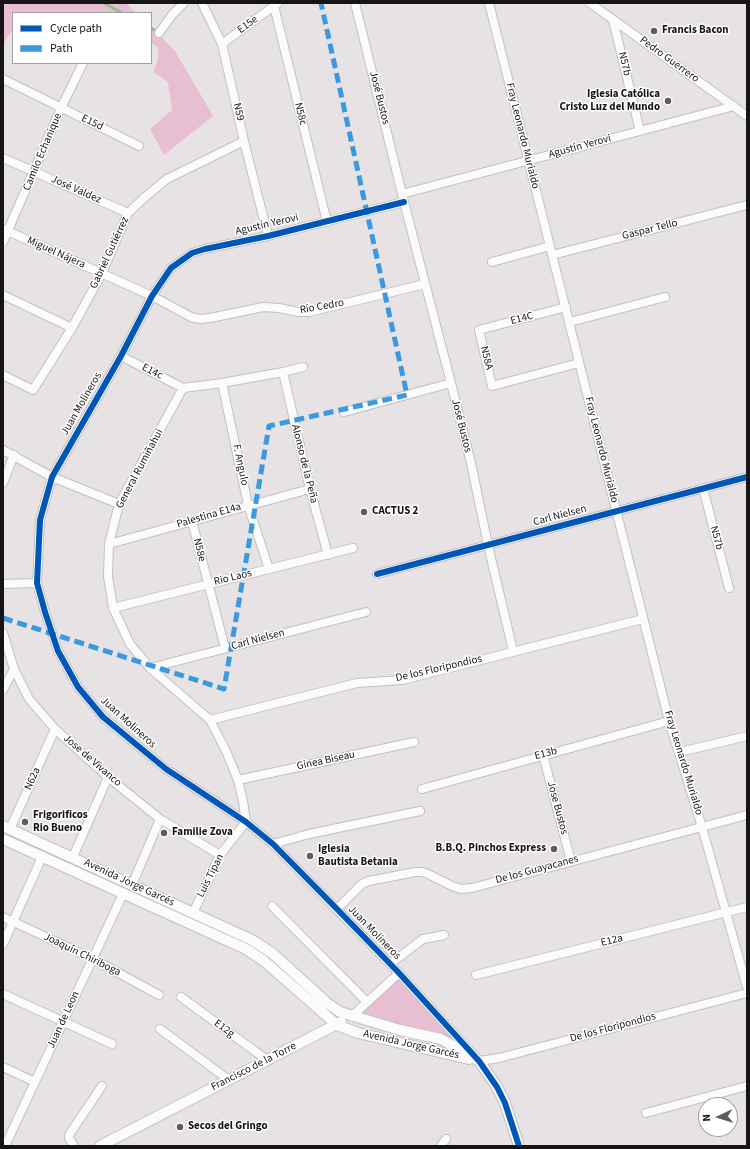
<!DOCTYPE html>
<html>
<head>
<meta charset="utf-8">
<style>
  body { margin:0 }
  #map { position:relative; width:750px; height:1149px; overflow:hidden; background:#e7e2e4; font-family:"Source Sans 3",sans-serif }
  canvas { display:block }
  .frame { position:absolute; inset:0; border:4px solid #171415; pointer-events:none }
  .legend { position:absolute; left:12px; top:12px; width:140px; height:52px; box-sizing:border-box; background:#fff; border:1px solid #a2a1a1; margin:0; padding:5px 7px; list-style:none; font-size:12px; color:#171415 }
  .legend li { display:flex; align-items:center; gap:8px; height:20px }
  .legend b { width:20px; border:1px solid #a2a1a1 }
  .north { position:absolute; left:698px; top:1097px; width:40px; height:40px; box-sizing:border-box; background:#fff; border:1px solid #a2a1a1; border-radius:50%; rotate:266deg; font-size:11px; font-weight:700; line-height:16px; text-align:center; color:#171415 }
  .north::after { content:''; display:block; margin:auto; width:14px; height:18px; background:#605c5d; clip-path:polygon(50% 0,100% 100%,50% 72%,0 100%) }
</style>
</head>
<body>
<div id="map">
<canvas width="750" height="1149"></canvas>
<div class="frame"></div>
<ul class="legend">
<li><b style="height:5px;background:#0057b8"></b>Cycle path</li>
<li><b style="height:5px;background:#3b9adf"></b>Path</li>
</ul>
<div class="north">N</div>
</div>
<script>
const ctx = document.querySelector('canvas').getContext('2d');
ctx.lineJoin = 'round';
function fillPath(path, color) {
  ctx.fillStyle = color;
  ctx.fill(path, 'evenodd');
}
function poly(rows) {
  const path = new Path2D();
  for (const r of rows) {
    path.moveTo(r[0], r[1]);
    for (let i = 2; i < r.length; i += 2) path.lineTo(r[i], r[i + 1]);
  }
  return path;
}
function stroke(path, color, width, dash) {
  ctx.strokeStyle = color;
  ctx.lineWidth = width;
  ctx.lineCap = dash ? 'butt' : 'round';
  ctx.setLineDash(dash || []);
  ctx.stroke(path);
}
function label(font, color, halo, rows, align = 'center') {
  ctx.font = font + ' "Source Sans 3",sans-serif';
  ctx.lineWidth = 3;
  ctx.setLineDash([]);
  ctx.textBaseline = 'middle';
  ctx.strokeStyle = halo;
  ctx.fillStyle = color;
  for (const [text, x, y, turn = 0] of rows) {
    ctx.save();
    ctx.translate(x, y);
    ctx.rotate((+turn || 0) * Math.PI / 180);
    ctx.textAlign = isNaN(turn) ? turn : align;
    if (halo) ctx.strokeText(text, 0, 0);
    ctx.fillText(text, 0, 0);
    ctx.restore();
  }
}
fillPath(poly([
  [3,3,126,3,136,13,27,13,23,11,22,13,13,13,13,28,3,45],
  [151,27,175,51,213,116,164,155,150,129,172,110,168,82,153,72,158,60,158,47,151,43],
  [399,973,471,1054,352,1016]
]), '#e8bed3');
stroke(poly([
  [104,3,122,13],
  [151,28,159,33]
]), '#90c18d', 3);
const minor = poly([
  [202,3,222,44,244,141,268,236],
  [355,3,404,202,451,383,471,463,488,545,513,651],
  [489,3,669,721,702,827,747,987],
  [590,3,747,116],
  [274,6,327,222],
  [613,20,640,131],
  [159,33,172,15,184,3],
  [222,44,278,3],
  [3,79,139,146],
  [3,158,128,213],
  [402,194,734,106],
  [404,202,268,236,205,249,192,253,171,268,152,296,121,356,52,477,40,520,37,583,45,612,58,651,78,687,103,717,166,769,246,822,273,844,399,973,479,1061,499,1058,747,993],
  [3,229,152,296,191,317,200,319,210,318,263,307,279,308,298,312,309,312,425,284],
  [3,242,61,108,83,63],
  [552,255,747,205],
  [492,262,550,246],
  [3,295,72,328],
  [566,307,479,330,492,386,579,363],
  [570,322,665,297],
  [121,356,183,388],
  [283,372,310,489,328,555],
  [3,375,33,390,72,328,102,273,128,213,145,197,167,179,244,141],
  [222,383,248,505,269,569],
  [344,412,451,383],
  [3,450,52,477,119,504],
  [3,483,14,455],
  [703,488,729,588],
  [192,521,225,648],
  [109,544,310,489],
  [377,574,747,477],
  [3,584,37,583],
  [113,608,353,548],
  [3,633,14,669,29,699,55,729,108,777,160,819,220,855],
  [150,668,366,612],
  [3,690,14,669],
  [210,720,357,683,402,680,643,619],
  [680,752,747,736],
  [543,755,571,861],
  [238,780,414,742],
  [422,789,669,721],
  [10,829,55,729],
  [273,844,309,834,420,811],
  [73,857,108,777],
  [132,885,160,819],
  [272,906,367,1002],
  [337,909,362,884,369,881,415,872,422,872,428,874,452,886,461,889,472,888,747,815],
  [193,913,220,855,246,822,243,801,238,780,226,751,210,720,150,668,130,644,113,608,108,576,109,544,119,504,183,388,222,383,283,372,303,367],
  [3,917,93,959,159,995],
  [3,944,42,857],
  [390,964,423,939,444,935],
  [476,975,747,907],
  [3,994,112,1044],
  [181,997,267,1060],
  [352,1016,399,973],
  [160,1029,229,1080],
  [3,1067,35,1082],
  [646,1113,747,1086],
  [5,1146,123,894],
  [74,1146,69,1138,69,1135,102,1086],
  [441,1146,446,1139]
]);
const tertiary = poly([
  [3,826,252,940,272,953,327,1003,340,1012,400,1030,441,1039,479,1061,497,1087,505,1103,519,1146],
  [3,839,246,949,264,961,337,1025,358,1033,469,1059],
  [100,1146,341,1022]
]);
stroke(minor, '#c4c0c1', 10);
stroke(tertiary, '#c4c0c1', 12);
stroke(minor, '#fbfbfb', 8);
stroke(tertiary, '#fbfbfb', 10);
stroke(poly([
  [3,618,224,689,269,426,407,395,321,3]
]), '#3b9adf', 5, [10, 5]);
stroke(poly([
  [404,202,268,236,205,249,192,253,171,268,152,296,121,356,52,477,40,520,37,583,45,612,58,651,78,687,103,717,166,769,246,822,273,844,337,909,399,973,479,1061,497,1087,505,1103,519,1146],
  [377,574,747,477]
]), '#0057b8', 6);
for (const [x, y, r, color] of [
  [654,31,4,"#605c5d"],
  [668,101,4,"#605c5d"],
  [364,512,4,"#605c5d"],
  [25,822,4,"#605c5d"],
  [164,833,4,"#605c5d"],
  [554,849,4,"#605c5d"],
  [310,856,4,"#605c5d"],
  [180,1127,4,"#605c5d"]
]) {
  const dot = new Path2D();
  dot.arc(x, y, r, 0, 2 * Math.PI);
  ctx.fillStyle = color;
  ctx.fill(dot);
  stroke(dot, '#fff', 1.5);
}
label('11px', '#171415', '#fff', [
  ["E15e",248,25,-36],
  ["Pedro Guerrero",669,60,36],
  ["N57b",624,64,76],
  ["José Bustos",379,98,76],
  ["N59",238,112,77],
  ["N58c",300,114,76],
  ["E15d",92,123,26],
  ["Fray Leonardo Murialdo",522,136,76],
  ["Agustín Yerovi",580,147,-15],
  ["Camilo Echanique",43,152,-67],
  ["José Valdez",76,190,24],
  ["Agustín Yerovi",267,225,-13],
  ["Gaspar Tello",650,230,-14],
  ["Miguel Nájera",56,253,24],
  ["Gabriel Gutiérrez",110,253,-65],
  ["Río Cedro",322,307,-10],
  ["E14C",522,319,-15],
  ["N58A",486,358,76],
  ["E14c",152,372,27],
  ["Juan Molineros",82,404,-60],
  ["José Bustos",461,426,76],
  ["Fray Leonardo Murialdo",601,450,76],
  ["Alonso de la Peña",304,464,76],
  ["F. Angulo",240,465,78],
  ["General Rumiñahui",140,469,-62],
  ["Palestina E14a",209,516,-16],
  ["Carl Nielsen",560,516,-15],
  ["N57b",716,538,75],
  ["N58e",199,550,76],
  ["Rio Laos",233,578,-14],
  ["Carl Nielsen",258,640,-15],
  ["De los Floripondios",439,669,-13],
  ["Juan Molineros",128,723,42],
  ["E13b",546,754,-15],
  ["Jose de Vivanco",92,761,41],
  ["Ginea Biseau",326,761,-12],
  ["Fray Leonardo Murialdo",683,763,73],
  ["N62a",33,779,-66],
  ["Jose Bustos",557,808,75],
  ["De los Guayacanes",537,870,-15],
  ["Luis Tipan",211,876,-63],
  ["Avenida Jorge Garcés",129,883,25],
  ["Juan Molineros",374,933,46],
  ["E12a",612,941,-14],
  ["Joaquín Chiriboga",82,955,26],
  ["Juan de Leon",64,1020,-65],
  ["De los Floripondios",613,1028,-15],
  ["E12g",224,1029,36],
  ["Avenida Jorge Garcés",411,1045,13],
  ["Francisco de la Torre",254,1067,-27]
]);
label('bold 11px', '#171415', '#fff', [
  ["Francis Bacon",662,31],
  ["Iglesia Católica",660,95,"right"],
  ["Cristo Luz del Mundo",660,108,"right"],
  ["CACTUS 2",372,512],
  ["Frigorificos",33,816],
  ["Rio Bueno",33,829],
  ["Familie Zova",172,833],
  ["B.B.Q. Pinchos Express",546,849,"right"],
  ["Iglesia",318,850],
  ["Bautista Betania",318,863],
  ["Secos del Gringo",188,1127]
], 'left');
</script>
</body>
</html>
